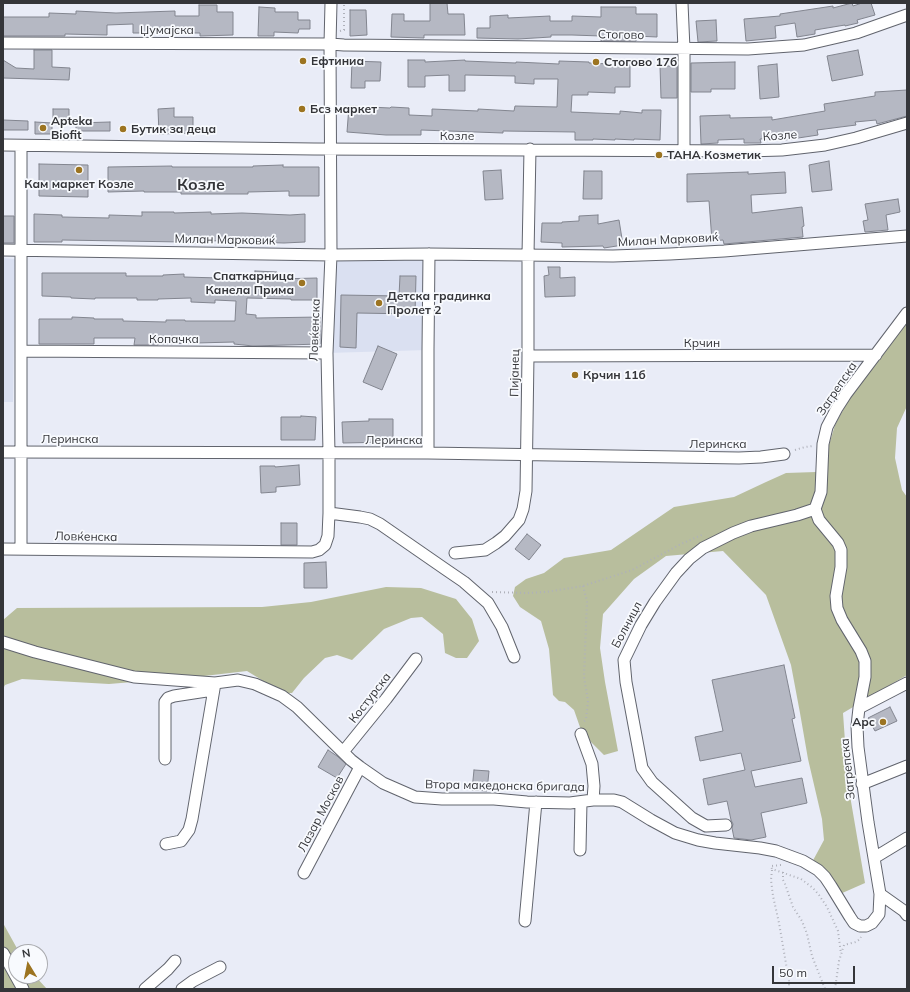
<!DOCTYPE html>
<html>
<head>
<meta charset="utf-8">
<style>
  body { margin:0 }
  #map { position:relative; width:910px; height:992px; overflow:hidden; background:#e9ecf7; font-family:Mulish,sans-serif }
  canvas { display:block }
  .frame { position:absolute; inset:0; border:4px solid #343539; pointer-events:none }
  .north { position:absolute; left:8px; top:944px; width:40px; height:40px; box-sizing:border-box; background:#f8fafe; border:1px solid #aaabaf; border-radius:50%; rotate:350deg; font-size:11px; font-weight:700; line-height:16px; text-align:center; color:#343539 }
  .north::after { content:''; display:block; margin:auto; width:14px; height:18px; background:#9c7421; clip-path:polygon(50% 0,100% 100%,50% 72%,0 100%) }
  .scale { position:absolute; left:772px; top:966px; width:83px; height:18px; box-sizing:border-box; border:2px solid #343539; border-top:0; padding-left:5px; font-size:12px; line-height:14px; white-space:nowrap; color:#343539; -webkit-text-stroke:3px #f8fafe; paint-order:stroke }
</style>
</head>
<body>
<div id="map">
<canvas width="910" height="992"></canvas>
<div class="frame"></div>
<div class="north">N</div>
<div class="scale">50 m</div>
</div>
<script>
const ctx = document.querySelector('canvas').getContext('2d');
ctx.lineJoin = 'round';
function fillPath(path, color) {
  ctx.fillStyle = color;
  ctx.fill(path, 'evenodd');
}
function poly(rows) {
  const path = new Path2D();
  for (const r of rows) {
    path.moveTo(r[0], r[1]);
    for (let i = 2; i < r.length; i += 2) path.lineTo(r[i], r[i + 1]);
  }
  return path;
}
function stroke(path, color, width, dash) {
  ctx.strokeStyle = color;
  ctx.lineWidth = width;
  ctx.lineCap = dash ? 'butt' : 'round';
  ctx.setLineDash(dash || []);
  ctx.stroke(path);
}
function label(font, color, halo, rows, align = 'center') {
  ctx.font = font + ' Mulish,sans-serif';
  ctx.lineWidth = 3.5;
  ctx.setLineDash([]);
  ctx.textBaseline = 'middle';
  ctx.strokeStyle = halo;
  ctx.fillStyle = color;
  for (const [text, x, y, turn = 0] of rows) {
    ctx.save();
    ctx.translate(x, y);
    ctx.rotate((+turn || 0) * Math.PI / 180);
    ctx.textAlign = isNaN(turn) ? turn : align;
    if (halo) ctx.strokeText(text, 0, 0);
    ctx.fillText(text, 0, 0);
    ctx.restore();
  }
}
fillPath(poly([
  [429,254,428,350,327,353,331,255],
  [3,258,15,259,13,402,3,402]
]), '#dae0f1');
fillPath(poly([
  [907,321,907,406,897,428,895,458,902,490,907,497,907,675,843,713,848,784,865,883,840,894,810,866,824,840,822,819,808,759,800,713,791,665,766,595,723,551,666,556,634,579,603,614,600,648,605,682,618,751,604,755,589,740,581,730,574,710,565,702,559,701,553,695,549,649,541,621,520,607,513,596,515,587,526,579,544,573,564,558,611,550,674,507,734,497,766,482,786,473,816,472,825,458,835,425,854,390],
  [386,587,421,588,456,599,472,619,479,641,467,658,456,658,445,653,443,634,422,617,411,618,384,629,352,660,337,655,325,658,304,678,292,693,283,693,247,671,204,676,109,684,22,679,5,685,3,689,3,620,17,608,262,607,311,602],
  [3,923,19,952,16,952,16,976,35,976,47,989,3,989]
]), '#b8be9d');
const building = poly([
  [430,3,447,3,448,14,464,14,465,35,424,35,424,38,391,37,392,14,404,14,404,21,430,21,430,3],
  [852,3,853,6,862,3,871,3,875,15,857,20,858,23,845,26,845,25,815,30,815,34,797,37,795,23,775,26,776,38,746,41,744,19,780,16,780,14,833,6,833,8,852,3],
  [199,5,217,5,217,12,233,12,233,35,200,36,200,33,133,33,133,24,107,25,107,35,65,34,65,36,3,36,3,17,49,17,49,13,76,14,76,11,116,13,175,11,175,16,199,16,199,5],
  [259,7,275,8,275,12,298,12,298,20,310,20,310,29,299,29,298,33,274,32,274,36,258,36,259,7],
  [601,7,636,7,636,14,657,14,657,37,636,36,636,41,601,41,601,36,572,35,551,35,551,37,518,39,477,38,477,28,490,28,490,16,508,15,508,18,550,16,550,21,572,21,572,16,601,17,601,7],
  [350,10,366,10,367,35,350,36,350,10],
  [716,20,717,41,698,42,696,21,716,20],
  [34,50,52,50,52,67,70,68,69,80,3,78,3,60,16,68,34,69,34,50],
  [858,50,863,75,832,81,827,56,858,50],
  [408,60,425,60,425,62,465,60,465,61,516,63,516,62,559,64,559,61,589,62,589,63,630,65,630,87,615,87,615,93,588,92,588,95,572,95,571,112,620,114,620,111,642,113,642,110,661,110,660,140,634,139,634,140,615,139,615,140,593,139,593,140,575,140,575,132,503,131,503,133,421,130,421,135,386,135,347,132,349,106,390,108,391,107,409,108,409,115,432,116,432,109,478,111,478,109,514,111,515,106,557,107,558,79,534,79,534,84,515,83,515,76,465,75,465,91,449,91,449,75,425,76,425,87,408,87,408,60],
  [352,61,381,62,380,81,365,81,365,88,351,88,352,61],
  [735,62,735,89,711,89,711,92,691,92,691,63,735,62],
  [777,64,779,97,760,99,758,66,777,64],
  [660,66,677,66,677,98,661,98,660,66],
  [907,90,907,116,877,124,876,120,855,122,856,125,817,130,818,135,785,140,785,138,760,139,761,143,744,143,744,139,718,140,718,143,701,144,700,116,730,115,730,118,772,117,772,120,825,111,824,104,875,96,875,92,907,90],
  [174,108,174,117,193,117,193,133,159,134,158,109,174,108],
  [53,109,69,109,69,120,53,120,53,109],
  [3,120,28,121,28,130,3,130,3,120],
  [35,122,52,123,52,134,35,134,35,122],
  [110,122,110,131,76,131,76,123,110,122],
  [829,161,832,190,812,192,809,165,829,161],
  [39,164,88,165,88,197,39,196,39,164],
  [283,165,283,167,319,167,319,196,289,196,289,191,248,192,248,194,181,194,181,192,144,192,144,191,108,192,108,167,172,166,172,167,253,167,253,166,283,165],
  [501,170,503,199,485,200,483,171,501,170],
  [584,171,602,171,602,199,583,199,584,171],
  [748,172,748,174,785,172,786,193,751,195,752,213,802,207,804,226,802,227,803,237,724,244,723,240,712,241,709,201,687,202,687,174,748,172],
  [898,199,900,212,886,215,888,230,865,232,863,221,868,220,865,204,898,199],
  [142,212,174,212,174,213,211,212,211,214,242,213,290,215,305,214,305,242,284,243,252,242,253,239,211,241,211,243,182,243,182,242,62,240,62,242,34,242,34,214,62,215,62,217,109,218,109,215,142,216,142,212],
  [598,215,598,224,619,220,623,245,604,248,603,246,562,247,562,243,541,242,542,223,562,223,562,222,579,221,579,216,598,215],
  [3,216,14,216,14,243,3,243,3,216],
  [548,267,560,267,560,278,575,277,575,296,545,297,544,276,549,275,548,267],
  [255,271,277,272,277,279,317,278,317,300,291,300,291,299,247,298,246,314,256,315,256,318,320,317,320,344,253,346,234,344,234,342,158,344,158,345,134,345,135,338,94,338,94,344,39,344,39,319,72,319,72,317,94,318,94,319,123,319,123,321,166,322,166,320,185,320,185,321,235,321,236,301,215,300,215,303,191,302,191,298,158,299,158,300,137,300,137,298,95,298,95,299,71,298,71,297,42,296,42,273,126,273,126,276,163,276,163,275,184,274,184,277,255,279,255,271],
  [400,276,416,276,415,314,357,313,356,348,340,347,341,295,399,296,400,276],
  [378,346,397,354,382,390,363,382,378,346],
  [301,416,316,417,315,440,281,440,281,417,301,417,301,416],
  [369,419,393,419,393,442,343,443,342,422,369,421,369,419],
  [299,465,300,485,276,487,276,492,261,493,260,466,275,466,275,467,299,465],
  [281,523,297,523,297,545,281,545,281,523],
  [527,534,541,545,529,560,515,549,527,534],
  [326,562,327,588,304,588,304,563,326,562],
  [784,665,795,718,792,719,801,761,751,771,755,787,802,778,807,803,761,813,766,837,751,840,734,838,732,828,733,824,731,820,727,801,708,805,703,779,745,770,741,753,700,761,695,737,723,731,712,680,784,665],
  [890,707,897,721,875,731,868,718,890,707],
  [328,750,337,756,346,764,337,778,318,767,328,750],
  [474,770,489,771,487,791,472,790,474,770]
]);
fillPath(building, '#b5b8c3');
stroke(building, '#82858f', 1);
const minor = poly([
  [682,3,684,49,684,150],
  [3,43,330,44,344,45,748,49,804,45,856,33,907,15],
  [3,145,314,149,746,151,782,150,825,145,856,138,907,123],
  [21,146,21,549],
  [3,250,331,255,429,254,613,256,670,254,724,251,907,236],
  [907,313,846,394,837,408,827,427,823,444,821,492,815,509,819,520,838,543,841,550,841,567,836,596,837,608,842,620,861,651,865,661,865,677,859,708,857,726,858,747,868,822,880,894,904,911,907,915],
  [21,351,327,353],
  [528,356,876,355],
  [3,452,428,453,739,458,761,457,784,454],
  [428,453,428,350,429,254],
  [329,513,360,517,370,519,380,524,445,569,464,582,488,603,502,627,514,657],
  [3,549,312,552,319,550,325,545,328,536,329,513,329,453,327,353,331,255,330,44,331,3],
  [455,553,485,550,496,543,505,536,519,520,523,509,526,491,528,356,528,255,530,149],
  [3,642,35,652,134,677,215,683,238,680,255,684,282,696,297,707,351,760,360,767,383,783,415,797,442,799,494,799,527,802,570,803,593,800,594,786,592,764,581,734],
  [859,708,907,683],
  [343,752,386,699,416,659],
  [165,759,165,702,168,698,174,696,213,690],
  [862,784,907,766],
  [593,800,614,800,622,802,651,820,675,833,698,840,715,843,760,848,776,851,803,861,818,870,825,877,831,886,850,917,854,923,860,926,866,926,872,923,879,914,880,894],
  [726,825,706,826,692,818,652,782,642,768,626,682,624,660,641,625,655,602,676,573,689,559,703,548,733,533,751,526,797,515,815,509],
  [166,844,181,841,189,830,192,819,215,683],
  [580,850,581,802],
  [874,858,907,838],
  [304,873,360,767],
  [525,921,536,802],
  [3,953,23,989],
  [145,989,168,969,175,961],
  [182,989,193,981,220,967]
]);
stroke(minor, '#61646d', 13);
stroke(poly([
  [340,31,344,30,344,3],
  [795,450,805,447,813,446],
  [583,586,587,601,584,677,588,701,586,719,583,723],
  [492,592,526,593,546,592,583,586,632,570,681,544,704,534],
  [781,865,771,866,772,869,801,879,813,888,819,895,827,907,838,931,841,954],
  [772,870,771,880,773,896,779,923,789,981,789,989],
  [783,872,783,880,785,884,793,907,802,921,807,934,812,956,825,989],
  [835,989,839,961,844,945,856,942,860,939,861,937]
]), '#afb1ba', 2, [1, 3]);
stroke(minor, '#fff', 11);
for (const [x, y, r, color] of [
  [303,61,4,"#9c7421"],
  [596,62,4,"#9c7421"],
  [302,109,4,"#9c7421"],
  [43,128,4,"#9c7421"],
  [123,129,4,"#9c7421"],
  [659,155,4,"#9c7421"],
  [79,170,4,"#9c7421"],
  [302,283,4,"#9c7421"],
  [379,303,4,"#9c7421"],
  [575,375,4,"#9c7421"],
  [883,722,4,"#9c7421"]
]) {
  const dot = new Path2D();
  dot.arc(x, y, r, 0, 2 * Math.PI);
  ctx.fillStyle = color;
  ctx.fill(dot);
  stroke(dot, '#f8fafe', 1.5);
}
label('12px', '#343539', '#f8fafe', [
  ["Џумајска",167,30],
  ["Стогово",621,35,1],
  ["Козле",457,136],
  ["Козле",780,136,-4],
  ["Милан Марковиќ",225,240,1],
  ["Милан Марковиќ",668,240,-3],
  ["Ловќенска",315,330,-88],
  ["Копачка",174,339],
  ["Крчин",702,343],
  ["Пијанец",515,373,-89],
  ["Загрепска",837,389,-56],
  ["Леринска",70,439],
  ["Леринска",394,440],
  ["Леринска",718,444],
  ["Ловќенска",86,537,1],
  ["Болницл",627,625,-62],
  ["Костурска",370,698,-52],
  ["Загрепска",848,769,-96],
  ["Втора македонска бригада",505,786,1],
  ["Лазар Москов",321,814,-62]
]);
label('bold 12px', '#343539', '#f8fafe', [
  ["Ефтиниа",311,61],
  ["Стогово 17б",604,62],
  ["Бсз маркет",310,109],
  ["Apteka",51,121],
  ["Biofit",51,135],
  ["Бутик за деца",131,129],
  ["ТАНА Козметик",667,155],
  ["Кам маркет Козле",79,184,"center"],
  ["Спаткарница",294,276,"right"],
  ["Канела Прима",294,290,"right"],
  ["Детска градинка",387,296],
  ["Пролет 2",387,310],
  ["Крчин 11б",583,375],
  ["Арс",875,722,"right"]
], 'left');
label('bold 16px', '#343539', '#f8fafe', [
  ["Козле",201,185]
]);
</script>
</body>
</html>
